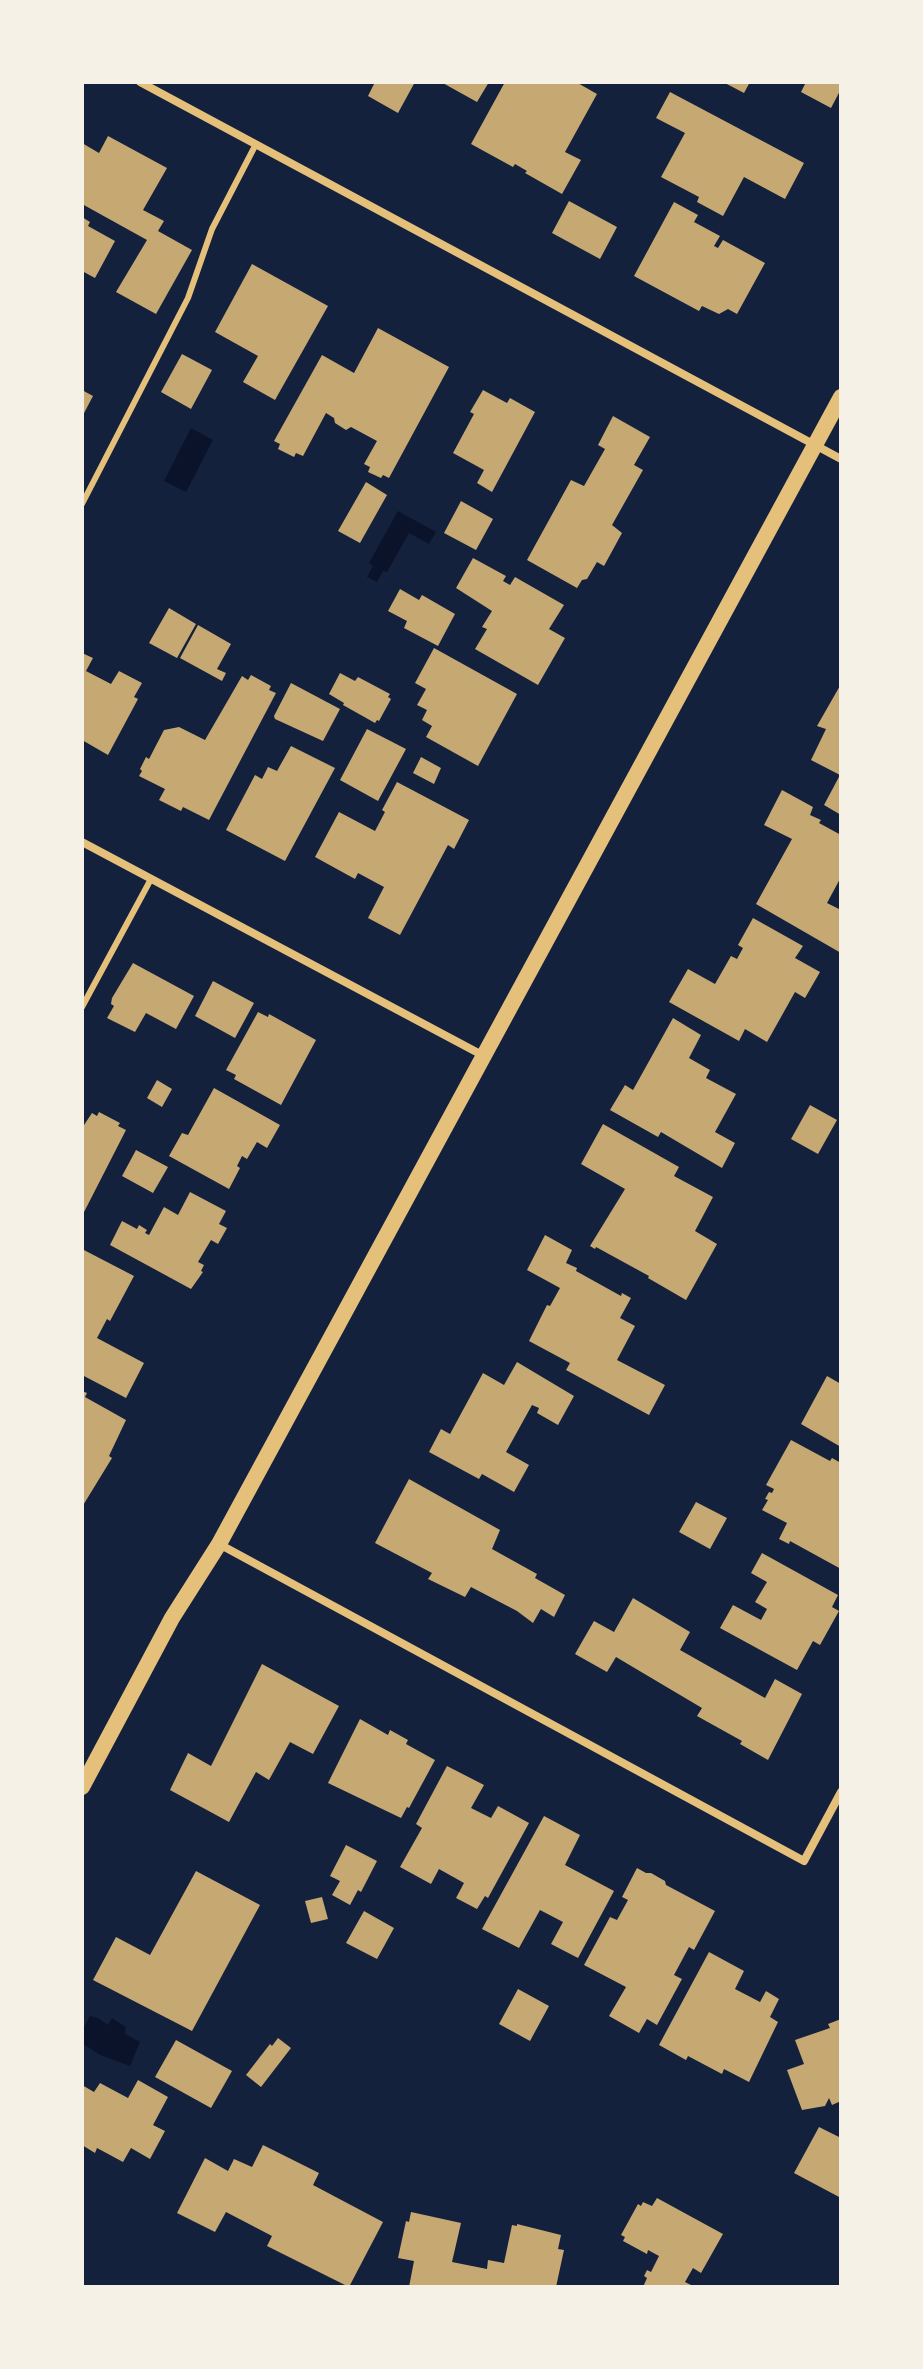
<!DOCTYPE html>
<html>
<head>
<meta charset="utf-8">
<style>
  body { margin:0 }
  #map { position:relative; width:923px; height:2369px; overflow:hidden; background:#14213d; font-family:Helvetica,sans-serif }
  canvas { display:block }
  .frame { position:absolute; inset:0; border:84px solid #f6f1e7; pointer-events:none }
</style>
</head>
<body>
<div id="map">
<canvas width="923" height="2369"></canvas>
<div class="frame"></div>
</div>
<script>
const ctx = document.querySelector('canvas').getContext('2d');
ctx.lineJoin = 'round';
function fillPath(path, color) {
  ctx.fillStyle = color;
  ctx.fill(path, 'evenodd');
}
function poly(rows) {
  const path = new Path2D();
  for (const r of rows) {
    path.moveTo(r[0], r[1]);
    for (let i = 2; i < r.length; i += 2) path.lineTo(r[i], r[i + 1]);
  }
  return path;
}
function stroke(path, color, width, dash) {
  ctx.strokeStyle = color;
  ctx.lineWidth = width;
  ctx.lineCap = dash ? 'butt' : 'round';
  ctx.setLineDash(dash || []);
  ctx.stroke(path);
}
fillPath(poly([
  [191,428,213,440,186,492,164,481],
  [398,511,436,532,429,544,409,533,387,572,383,571,377,582,367,577,373,566,369,563],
  [90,2016,98,2018,108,2025,112,2018,126,2027,125,2034,140,2042,130,2066,100,2055,82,2043,82,2031]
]), '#0b132b');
fillPath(poly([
  [375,82,415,82,398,113,368,96],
  [441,82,489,82,477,102],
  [505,82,576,82,597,94,565,152,581,160,562,194,525,173,527,171,515,164,513,167,471,144],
  [723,82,750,82,744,93],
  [806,82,841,82,841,89,831,108,801,92],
  [670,92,804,163,785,199,744,177,723,216,697,202,699,197,661,177,685,133,656,118],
  [108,136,167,168,143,210,164,221,158,231,192,250,156,314,116,292,147,240,82,204,82,143,99,153],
  [569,201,617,227,600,259,552,233],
  [674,202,698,215,694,222,720,236,714,246,718,248,723,240,765,263,737,314,728,309,719,314,702,306,699,311,634,276],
  [82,217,90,222,88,226,115,241,95,278,82,271],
  [252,264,328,306,275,400,243,382,258,356,215,332],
  [378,328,449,367,389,478,383,475,381,478,368,472,370,467,364,464,377,441,351,427,346,430,335,423,334,418,326,413,303,456,296,453,294,457,278,449,280,444,274,441,322,355,354,373],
  [182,354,212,370,191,409,161,392],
  [82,390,93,396,82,417],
  [483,390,507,403,510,398,535,412,492,492,477,483,484,470,453,453,474,414,470,412],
  [613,416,650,437,634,465,643,470,612,525,622,533,604,566,597,562,587,579,582,580,577,588,527,560,571,480,584,486,605,449,598,445],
  [366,482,387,495,360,543,338,531],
  [461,501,493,519,476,550,444,533],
  [473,558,506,576,503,581,510,585,515,577,564,605,549,629,565,638,538,685,475,649,487,629,482,627,492,611,456,588],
  [400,589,419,600,422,595,455,614,438,646,404,628,407,621,388,611],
  [169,608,196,624,177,658,149,643],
  [198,625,231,644,217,669,226,673,222,681,180,658],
  [434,648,517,694,478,766,426,737,432,726,422,720,427,710,417,705,426,689,415,683],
  [82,653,93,658,86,671,111,684,119,671,142,683,134,697,138,699,108,755,82,740],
  [340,673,355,681,358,677,390,694,388,697,391,699,379,721,377,720,375,723,343,705,344,703,329,694],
  [251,675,271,686,269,690,276,693,209,820,183,807,181,811,159,800,165,789,139,776,142,771,140,769,146,757,149,759,164,730,179,727,205,740,242,676,248,680],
  [291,683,340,709,323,741,275,719,274,716],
  [841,684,841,815,824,805,840,775,811,760,826,729,817,726],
  [367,729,406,749,378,801,340,780],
  [291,746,335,768,285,861,226,830,255,775,262,779,268,767,277,771],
  [421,757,441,768,434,784,413,773],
  [397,782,469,820,454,849,448,845,400,935,368,918,384,887,358,873,355,879,315,857,339,812,375,831,385,812,382,810],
  [782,790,813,807,810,815,821,820,819,823,841,835,841,877,827,903,841,910,841,953,756,904,792,839,764,825],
  [753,918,803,946,795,958,820,972,805,998,795,992,767,1042,745,1029,739,1041,669,1002,688,969,715,984,731,956,737,959,743,948,738,945],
  [133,963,194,996,176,1029,146,1013,135,1032,107,1018,114,1006,111,1004,112,998],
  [213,981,254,1003,235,1038,195,1016],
  [258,1012,268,1017,269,1014,316,1040,281,1105,234,1079,236,1075,226,1070],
  [673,1018,701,1035,689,1058,710,1070,706,1078,736,1094,715,1132,735,1143,722,1168,661,1132,658,1137,610,1110,625,1085,633,1090],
  [157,1080,172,1089,162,1107,147,1098],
  [214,1088,280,1125,267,1148,257,1142,247,1159,242,1156,237,1166,240,1168,229,1189,169,1156,182,1133,188,1135],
  [810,1105,837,1120,818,1154,791,1139],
  [99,1112,120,1123,118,1126,126,1130,82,1216,82,1128,92,1113,97,1116],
  [603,1124,679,1167,674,1176,713,1197,695,1231,717,1244,686,1300,648,1278,649,1276,596,1247,595,1249,590,1246,625,1189,581,1164],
  [136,1150,168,1167,153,1193,122,1176],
  [190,1192,226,1211,219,1224,227,1228,218,1244,211,1240,198,1262,204,1265,201,1271,203,1272,191,1289,110,1245,122,1221,137,1229,139,1225,147,1230,145,1233,149,1235,164,1207,178,1215],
  [545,1235,572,1250,566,1263,577,1268,576,1271,621,1296,622,1293,631,1298,620,1318,635,1326,617,1360,665,1385,649,1415,566,1370,570,1363,529,1341,547,1305,550,1306,560,1288,527,1270],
  [82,1249,134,1276,110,1321,107,1319,97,1338,144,1363,126,1398,82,1375],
  [517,1362,574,1396,558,1425,537,1413,539,1408,532,1405,506,1452,529,1465,514,1492,482,1474,479,1479,429,1452,441,1429,450,1434,483,1373,504,1385],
  [827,1376,841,1384,841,1447,801,1424],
  [82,1391,87,1393,85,1397,126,1420,109,1456,112,1458,82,1507],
  [791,1440,830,1461,832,1458,841,1463,841,1569,790,1541,789,1544,779,1539,787,1523,762,1510,768,1500,765,1499,769,1492,772,1493,774,1489,766,1485],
  [409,1479,500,1530,492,1549,537,1574,535,1578,565,1595,554,1617,541,1609,533,1623,517,1611,471,1587,465,1597,428,1579,432,1573,375,1543],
  [696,1502,727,1518,710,1549,679,1532],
  [762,1553,838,1595,832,1607,839,1611,820,1645,813,1641,797,1670,720,1628,733,1605,761,1620,767,1609,755,1602,767,1582,751,1573],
  [633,1598,690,1632,680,1650,765,1698,775,1679,802,1694,768,1760,740,1744,742,1741,697,1716,702,1708,616,1657,607,1672,575,1654,594,1621,614,1632],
  [262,1664,339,1706,313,1754,290,1742,269,1780,256,1772,229,1822,170,1790,188,1753,211,1766],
  [360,1719,388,1735,390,1730,408,1740,406,1744,435,1760,409,1808,407,1807,401,1818,328,1783],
  [447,1766,484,1785,471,1808,491,1818,498,1806,529,1823,488,1898,485,1896,477,1909,456,1898,464,1883,439,1869,431,1884,400,1867,422,1828,416,1824],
  [544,1816,580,1835,565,1865,614,1891,578,1958,551,1944,563,1922,540,1910,519,1948,482,1929],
  [346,1845,377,1861,361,1892,358,1890,350,1905,332,1895,340,1881,330,1876],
  [637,1868,646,1873,651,1873,665,1881,666,1885,715,1911,694,1950,689,1947,674,1975,682,1979,657,2025,647,2019,639,2033,609,2016,626,1987,584,1965,610,1917,617,1920,628,1900,622,1897],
  [196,1871,260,1905,192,2031,93,1980,116,1937,150,1955],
  [322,1897,328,1919,311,1923,305,1901],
  [364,1911,394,1928,377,1959,346,1943],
  [709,1952,744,1971,735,1989,760,2002,766,1991,779,1999,770,2017,778,2022,749,2082,724,2069,722,2074,688,2056,686,2060,659,2045],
  [518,1989,549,2006,530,2041,499,2024],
  [841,2019,841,2101,832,2105,829,2098,825,2106,802,2110,787,2070,804,2064,795,2040,830,2028,828,2024],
  [278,2038,291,2048,261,2087,246,2075,270,2044,272,2046],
  [176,2040,232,2071,211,2108,155,2077],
  [138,2080,168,2097,153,2125,165,2131,150,2159,131,2148,123,2162,97,2148,95,2153,82,2145,82,2085,94,2092,100,2083,128,2098],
  [819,2127,841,2138,841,2198,794,2173],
  [263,2145,319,2173,313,2185,383,2222,349,2287,267,2246,272,2236,226,2212,215,2232,177,2213,205,2158,228,2171,234,2159,252,2167],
  [657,2198,723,2234,701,2273,693,2268,685,2282,695,2287,643,2287,647,2278,644,2276,647,2270,651,2272,659,2256,648,2250,647,2254,623,2241,625,2237,621,2235,638,2204,641,2206,643,2202,652,2206],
  [411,2212,461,2223,452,2262,487,2269,488,2260,504,2263,512,2225,517,2226,517,2224,561,2235,558,2249,564,2250,556,2287,409,2287,414,2261,398,2258,406,2221,409,2222]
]), '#c6a872');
stroke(poly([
  [82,504,188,298,212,229,256,144],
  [82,1007,151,879]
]), '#e5c07b', 6);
stroke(poly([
  [140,82,841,459],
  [82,842,484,1056],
  [219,1544,804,1861,841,1792]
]), '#e5c07b', 8);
stroke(poly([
  [82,1787,172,1618,219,1544,841,397]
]), '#e5c07b', 16);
</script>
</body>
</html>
